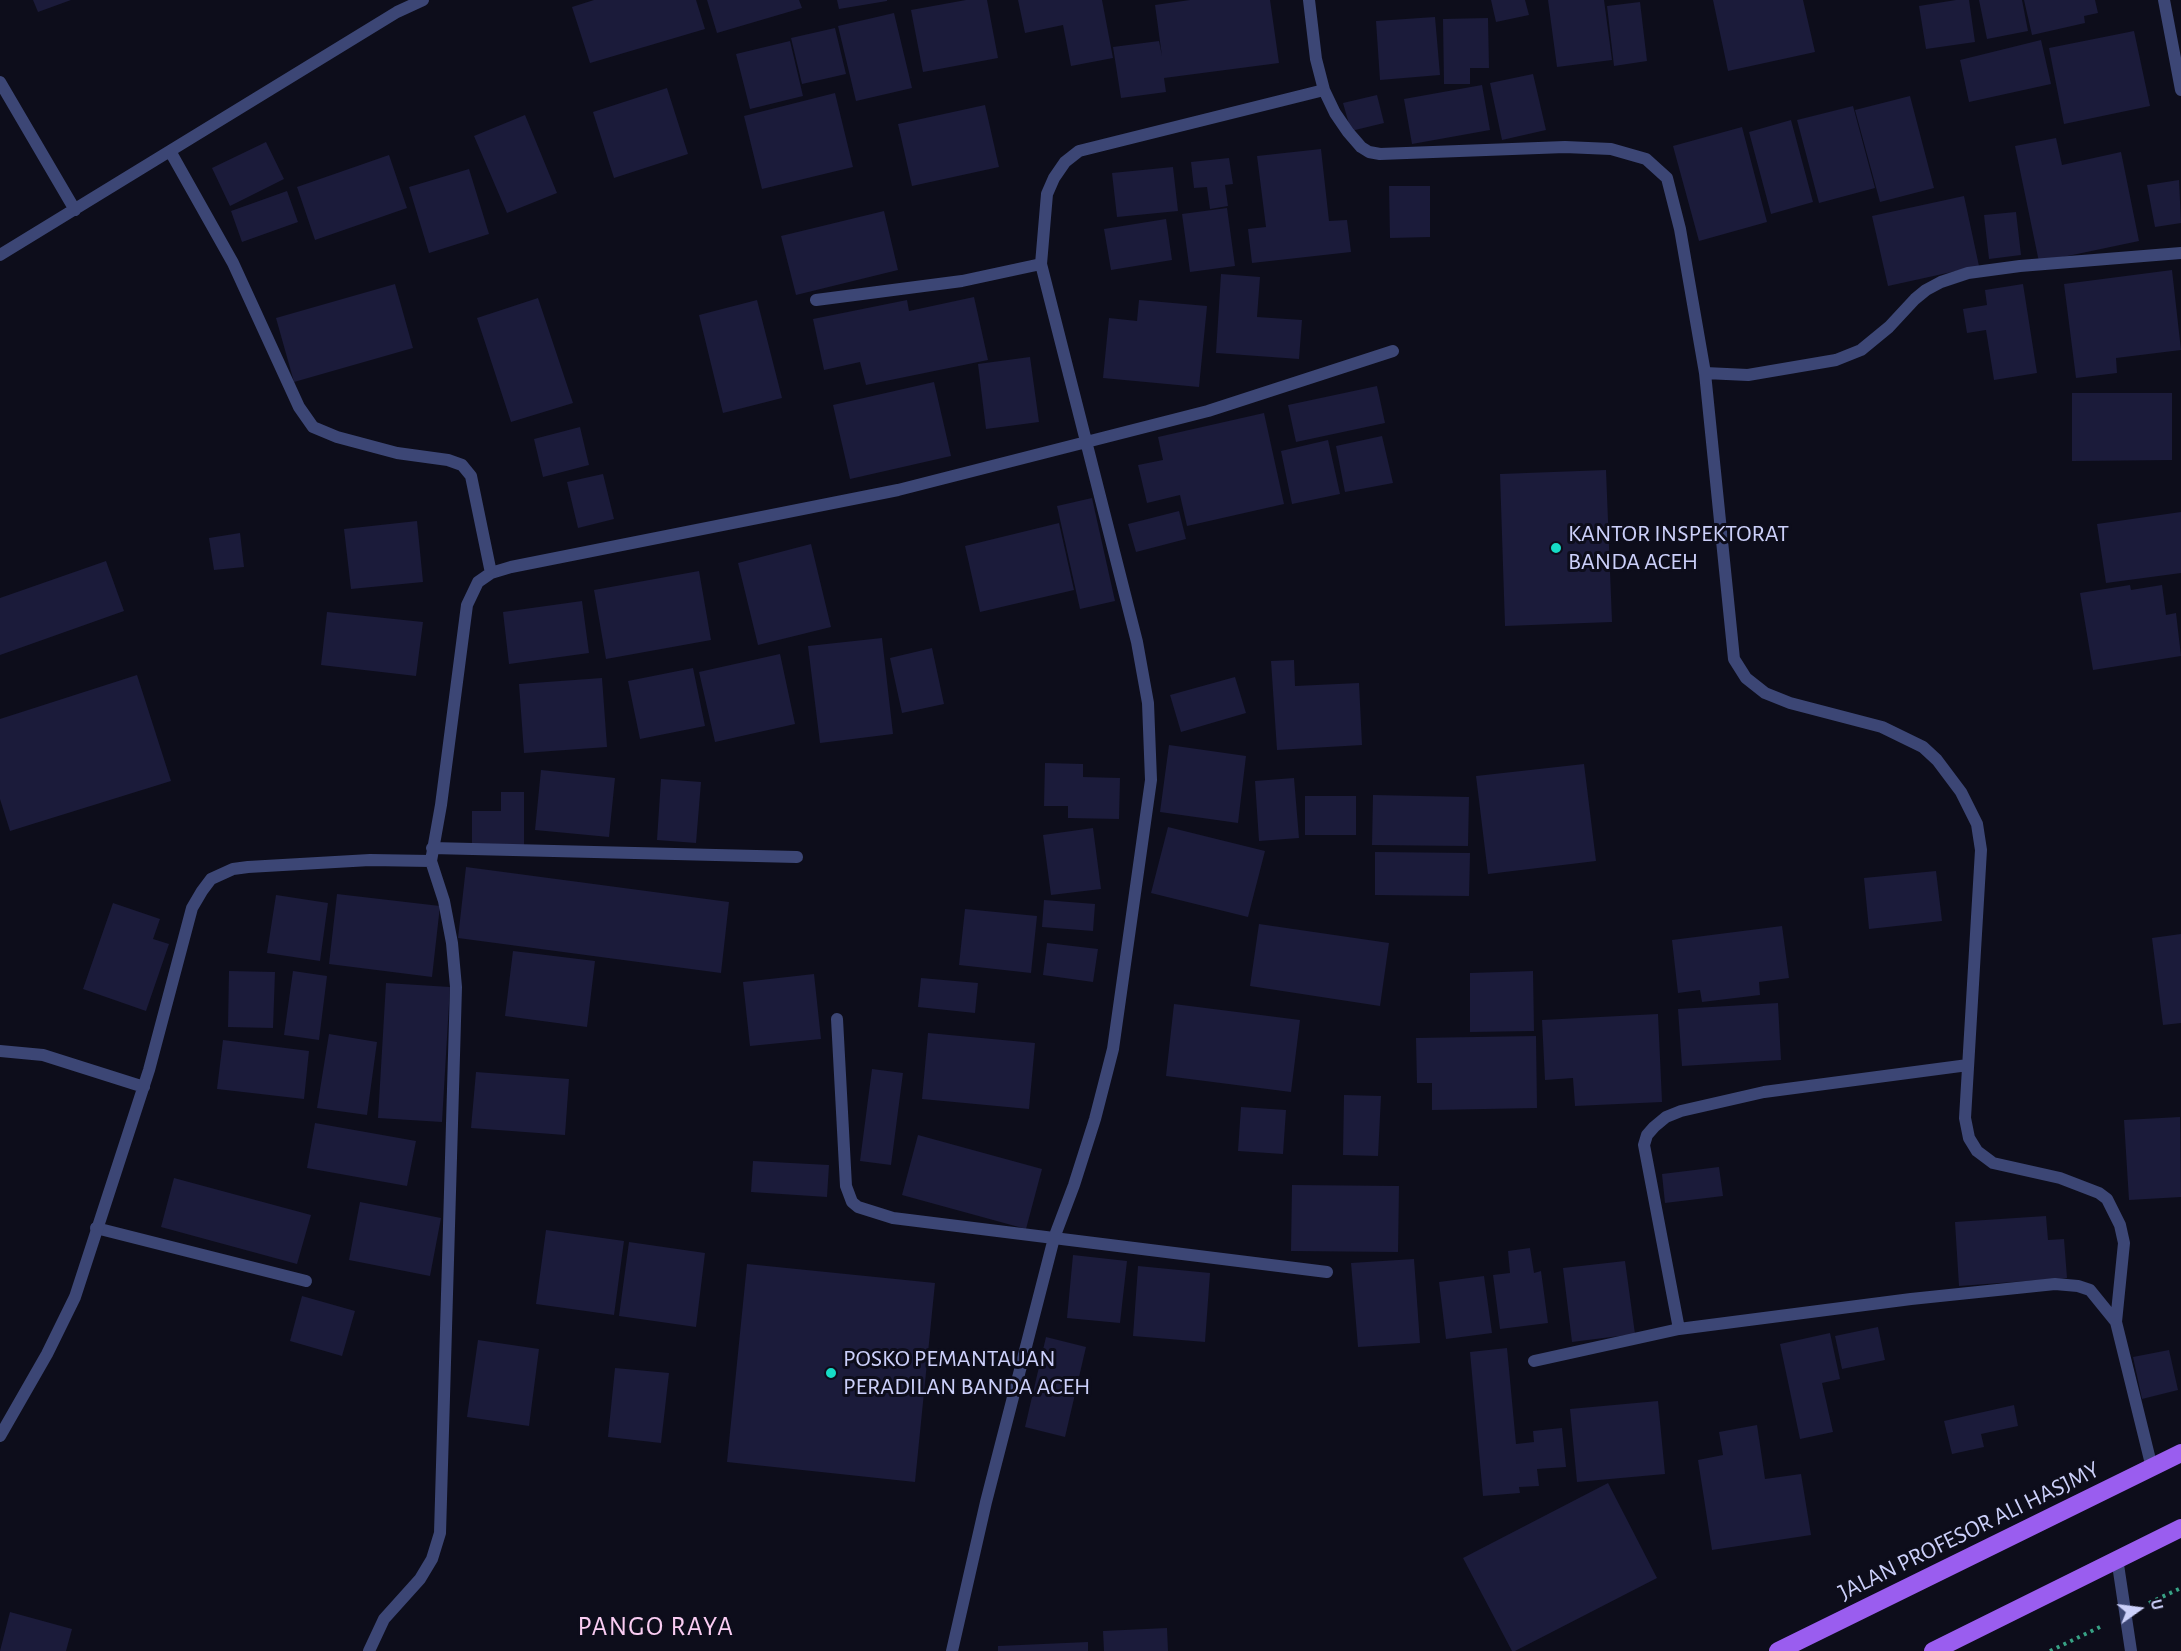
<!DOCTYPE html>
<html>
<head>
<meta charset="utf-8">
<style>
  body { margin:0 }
  #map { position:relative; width:2181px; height:1651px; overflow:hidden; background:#0d0d1b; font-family:"Alegreya Sans",sans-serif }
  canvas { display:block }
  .north { position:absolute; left:2109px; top:1579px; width:60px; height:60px; -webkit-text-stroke:4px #0d0d1b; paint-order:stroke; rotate:76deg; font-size:16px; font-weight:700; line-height:24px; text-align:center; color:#ccd0fa }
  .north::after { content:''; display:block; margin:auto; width:21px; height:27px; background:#ccd0fa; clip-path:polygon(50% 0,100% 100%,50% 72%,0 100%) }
</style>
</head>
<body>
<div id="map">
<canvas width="2181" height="1651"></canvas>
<div class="north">U</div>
</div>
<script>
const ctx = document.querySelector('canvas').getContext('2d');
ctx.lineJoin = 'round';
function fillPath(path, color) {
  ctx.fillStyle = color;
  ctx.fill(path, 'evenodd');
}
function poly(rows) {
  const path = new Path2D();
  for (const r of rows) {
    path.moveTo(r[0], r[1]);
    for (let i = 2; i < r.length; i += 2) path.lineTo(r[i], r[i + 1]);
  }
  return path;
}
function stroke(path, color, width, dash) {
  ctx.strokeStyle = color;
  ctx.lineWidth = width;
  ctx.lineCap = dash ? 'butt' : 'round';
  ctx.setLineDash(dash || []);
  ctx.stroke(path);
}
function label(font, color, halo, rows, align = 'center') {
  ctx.font = font + ' "Alegreya Sans",sans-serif';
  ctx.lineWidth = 6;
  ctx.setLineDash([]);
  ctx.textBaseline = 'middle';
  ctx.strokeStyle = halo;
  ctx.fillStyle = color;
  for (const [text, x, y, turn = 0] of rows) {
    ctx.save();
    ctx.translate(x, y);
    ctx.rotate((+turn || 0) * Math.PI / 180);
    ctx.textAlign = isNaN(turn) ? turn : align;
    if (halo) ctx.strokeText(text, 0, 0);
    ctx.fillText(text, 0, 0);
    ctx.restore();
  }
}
fillPath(poly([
  [33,0,71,0,38,12],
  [594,0,696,0,705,29,590,63,572,7],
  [707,0,799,0,802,8,717,33],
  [837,0,887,0,887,1,839,9],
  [966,0,987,0,998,58,923,72,911,10],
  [1018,0,1102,0,1113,58,1071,66,1063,25,1025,33],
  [1190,0,1270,0,1279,63,1164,78,1166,92,1121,98,1113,47,1159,41,1162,56,1155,5],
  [1491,0,1525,0,1529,15,1496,22],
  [1548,0,1604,0,1612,60,1557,67],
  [1713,0,1803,0,1815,52,1728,71],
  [1956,0,1969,0,1975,42,1926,49,1919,6],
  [1979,0,2022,0,2028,31,1987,39],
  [2024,0,2095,0,2098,13,2084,16,2085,23,2032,35],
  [1640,2,1647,61,1614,66,1607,6],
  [894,13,912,88,856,101,838,26],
  [1435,17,1440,75,1380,80,1376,21],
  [1488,18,1489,68,1470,68,1470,84,1444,84,1443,19],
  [835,28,846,74,802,84,791,38],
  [2134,31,2150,106,2064,124,2049,48],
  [2041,40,2051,84,1969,102,1960,60],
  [790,41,803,96,750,109,736,54],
  [1533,74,1546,130,1502,140,1490,83],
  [1482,85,1490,130,1412,144,1404,99],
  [667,88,688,154,614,178,593,112],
  [835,93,853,167,762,189,744,116],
  [1377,95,1384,123,1351,131,1343,103],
  [1910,96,1934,188,1880,202,1855,110],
  [985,105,999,167,912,186,898,124],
  [1853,106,1875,188,1819,203,1797,120],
  [525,115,557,193,507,213,474,136],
  [1791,120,1813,202,1771,214,1749,132],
  [1742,127,1767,222,1699,241,1673,146],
  [2056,138,2062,165,2121,152,2139,241,2039,262,2015,146],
  [266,142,284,179,230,206,212,168],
  [1321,149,1329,221,1347,220,1351,252,1252,263,1248,229,1266,227,1257,156],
  [389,155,407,208,315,240,297,187],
  [1229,158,1233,184,1225,185,1228,206,1210,209,1207,187,1194,188,1191,162],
  [1173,167,1178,211,1117,217,1112,173],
  [469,169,489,234,429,253,409,187],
  [2179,180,2181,223,2155,227,2147,185],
  [1389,186,1430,186,1430,237,1390,238],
  [287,191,298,222,242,242,231,211],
  [1964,196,1979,266,1888,286,1872,216],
  [1227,208,1235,266,1190,272,1182,214],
  [884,211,898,270,796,295,781,236],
  [2016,212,2021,255,1989,259,1984,215],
  [1166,219,1172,260,1111,270,1104,229],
  [2172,270,2181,350,2116,358,2117,373,2076,378,2064,284],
  [1221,274,1260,277,1257,317,1302,320,1299,359,1216,353],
  [395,284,413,348,294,382,276,318],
  [2023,284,2037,373,1994,380,1986,330,1967,333,1963,309,1987,305,1985,290],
  [974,297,988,360,866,385,860,362,824,370,813,319,907,300,909,311],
  [538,298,573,403,511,422,477,318],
  [757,300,782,398,723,413,699,315],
  [1139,300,1207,306,1199,387,1103,378,1109,318,1137,321],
  [1030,357,1039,422,986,429,978,364],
  [934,382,951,456,850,479,833,405],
  [1377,386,1385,423,1296,442,1288,405],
  [2072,393,2172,393,2172,460,2072,461],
  [1264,413,1284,504,1187,526,1180,495,1147,503,1138,465,1163,460,1158,437],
  [580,427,589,465,543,477,534,439],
  [1382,436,1393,483,1345,492,1336,446],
  [1328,440,1340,494,1292,504,1281,451],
  [1606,470,1612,622,1505,626,1500,474],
  [603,474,614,519,578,528,567,482],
  [1092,498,1115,601,1080,609,1057,506],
  [1179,511,1186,539,1136,552,1128,524],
  [2181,512,2181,573,2106,583,2097,524],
  [417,521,423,582,351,589,344,529],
  [1059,523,1074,590,980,612,965,546],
  [240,533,244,567,214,570,209,538],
  [811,544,831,627,758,645,738,563],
  [106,561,124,611,0,655,0,598],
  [699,571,711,640,606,659,594,590],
  [2130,585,2131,590,2162,585,2166,615,2176,613,2181,656,2093,670,2080,593],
  [582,601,589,653,509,664,503,612],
  [327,612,423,622,416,676,321,665],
  [882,638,893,734,820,743,808,646],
  [932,648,944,704,902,713,890,658],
  [780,654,795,724,715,742,699,672],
  [1294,660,1295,686,1359,683,1362,745,1277,750,1271,661],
  [693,668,705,726,640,739,628,681],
  [137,675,171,781,10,831,0,799,0,719],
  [1235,677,1246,713,1181,732,1170,695],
  [602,678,607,747,524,753,519,684],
  [1169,745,1246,756,1238,823,1160,812],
  [1045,763,1083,764,1083,777,1120,778,1119,819,1068,818,1068,806,1044,806],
  [1584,764,1596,861,1488,874,1476,776],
  [541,770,615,778,609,837,535,830],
  [1294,778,1299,838,1259,841,1255,781],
  [661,779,701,782,696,843,657,840],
  [501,792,524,792,524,845,472,844,472,811,501,811],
  [1373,795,1469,797,1468,846,1372,845],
  [1305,796,1356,796,1356,835,1305,835],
  [1168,827,1265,851,1248,917,1151,893],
  [1093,828,1101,889,1051,895,1043,835],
  [1375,852,1470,853,1469,896,1375,895],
  [466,867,729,902,721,973,458,938],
  [1936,871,1942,921,1869,929,1864,878],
  [337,894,440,906,432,977,329,964],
  [276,895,328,903,320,961,267,953],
  [1044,900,1095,904,1093,931,1042,927],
  [113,903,160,919,153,939,169,944,146,1011,83,989],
  [965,909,1037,916,1031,973,959,965],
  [1259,924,1389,943,1380,1006,1250,986],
  [1782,926,1789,978,1759,982,1760,995,1702,1002,1700,990,1678,993,1672,940],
  [2181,934,2181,1023,2163,1025,2152,938],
  [1047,943,1098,949,1093,982,1043,975],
  [513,951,595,961,587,1027,505,1016],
  [229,971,275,972,273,1028,228,1027],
  [293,971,327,976,319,1040,284,1035],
  [1533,971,1534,1031,1470,1032,1470,973],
  [814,974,821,1039,750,1046,743,982],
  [921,978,978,983,975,1013,918,1007],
  [386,983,450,987,442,1122,378,1118],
  [1778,1003,1781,1060,1682,1066,1678,1009],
  [1174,1004,1300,1020,1291,1092,1166,1076],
  [1658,1014,1662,1102,1575,1106,1573,1078,1545,1080,1542,1020],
  [928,1033,1035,1043,1029,1109,922,1099],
  [329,1034,377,1042,367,1115,317,1108],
  [1536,1036,1537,1108,1432,1110,1432,1083,1417,1083,1416,1038],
  [223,1040,309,1051,304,1099,217,1089],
  [872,1069,903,1073,891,1165,860,1161],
  [476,1072,569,1079,565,1135,471,1128],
  [1344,1095,1381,1096,1378,1156,1343,1155],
  [1241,1107,1286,1110,1283,1154,1238,1151],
  [2180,1117,2181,1197,2129,1200,2124,1120],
  [315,1123,416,1141,407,1186,307,1168],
  [918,1135,1042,1169,1026,1229,902,1195],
  [753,1161,829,1165,827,1197,751,1192],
  [1719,1167,1723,1196,1665,1203,1662,1174],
  [174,1178,311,1215,297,1264,161,1227],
  [1292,1185,1399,1186,1398,1252,1291,1251],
  [360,1202,441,1218,430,1276,349,1260],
  [2046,1216,2048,1240,2064,1239,2067,1278,1959,1286,1955,1222],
  [546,1230,624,1241,614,1315,536,1304],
  [629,1242,705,1253,696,1327,619,1316],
  [1530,1248,1534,1273,1541,1271,1548,1323,1500,1329,1493,1275,1510,1273,1508,1251],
  [1073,1255,1127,1261,1120,1323,1067,1318],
  [1414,1259,1420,1343,1358,1347,1351,1263],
  [1625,1261,1635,1334,1572,1342,1563,1268],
  [747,1264,935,1283,915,1482,727,1462],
  [1138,1266,1210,1273,1205,1342,1133,1336],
  [1484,1276,1492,1333,1446,1339,1439,1282],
  [302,1296,355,1311,342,1356,290,1341],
  [1878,1327,1885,1360,1842,1369,1835,1336],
  [1830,1333,1840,1379,1822,1383,1833,1432,1800,1439,1780,1344],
  [1046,1337,1086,1347,1065,1437,1025,1427],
  [478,1340,539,1349,529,1426,467,1417],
  [1507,1348,1516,1444,1534,1442,1533,1431,1562,1428,1566,1467,1537,1469,1539,1486,1519,1487,1520,1493,1483,1496,1470,1352],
  [2169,1350,2178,1390,2142,1399,2133,1357],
  [615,1368,669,1373,661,1443,608,1437],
  [1658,1401,1665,1474,1577,1482,1570,1409],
  [2014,1405,2018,1426,1981,1434,1984,1447,1952,1454,1944,1421],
  [1757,1425,1765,1479,1801,1474,1811,1535,1712,1550,1698,1460,1723,1455,1719,1432],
  [1608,1483,1657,1578,1515,1651,1512,1651,1463,1558],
  [10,1612,72,1629,66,1651,0,1651],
  [1167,1628,1168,1651,1104,1651,1103,1631],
  [1088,1642,1088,1651,998,1651,998,1646]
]), '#1b1b3a');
stroke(poly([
  [2149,1603,2181,1588],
  [2050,1651,2102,1626]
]), '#38a285', 4, [3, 4.5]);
stroke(poly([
  [96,1228,306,1281]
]), '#3c4675', 12);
stroke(poly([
  [2164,0,2181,90],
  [0,82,75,210],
  [1324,90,1335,113,1348,132,1361,147,1369,152,1380,154,1565,147,1611,149,1646,159,1667,178,1680,229,1705,373,1734,659,1746,678,1765,693,1790,703,1882,727,1923,747,1937,760,1961,792,1977,824,1981,850,1965,1118,1969,1138,1977,1151,1993,1163,2060,1178,2099,1193,2107,1199,2120,1225,2124,1243,2116,1322],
  [170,151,233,263,299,407,313,427,337,437,397,453,448,460,462,465,471,476,491,573],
  [0,255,397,12,423,0],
  [816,300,962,281,1041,264],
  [1705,373,1748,375,1836,360,1861,350,1889,327,1915,299,1926,290,1941,282,1968,273,2020,266,2181,253],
  [432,848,797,857],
  [837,1019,846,1186,852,1202,858,1207,893,1218,1327,1272],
  [0,1051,43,1055,144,1087],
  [1679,1329,1644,1145,1647,1135,1654,1127,1666,1117,1681,1111,1764,1092,1968,1065],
  [1534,1361,1679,1329,1911,1299,2055,1284,2078,1286,2090,1290,2116,1322,2152,1468],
  [0,1436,47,1354,75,1297,149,1070,192,908,202,891,211,879,233,869,248,867,370,860,431,861,441,805,467,605,478,582,491,573,511,567,898,490,1208,411,1393,351],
  [2117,1558,2131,1651],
  [369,1651,384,1619,420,1579,432,1559,440,1533,456,987,452,943,444,901,431,861],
  [952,1651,986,1502,1054,1238,1074,1185,1095,1119,1113,1049,1151,780,1148,703,1137,642,1041,264,1047,194,1054,178,1065,162,1079,151,1324,90,1316,59,1309,0]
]), '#3c4675', 12);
stroke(poly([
  [1778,1651,2181,1453],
  [1933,1651,2181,1528]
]), '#9a5def', 18);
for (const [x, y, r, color] of [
  [1556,548,6,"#16dcc6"],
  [831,1373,6,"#16dcc6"]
]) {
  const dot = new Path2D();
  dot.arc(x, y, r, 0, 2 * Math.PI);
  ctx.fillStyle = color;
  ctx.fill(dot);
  stroke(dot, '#0d0d1b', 2);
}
label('24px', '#ccd0fa', '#0d0d1b', [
  ["KANTOR INSPEKTORAT",1568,534],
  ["BANDA ACEH",1568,562],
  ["POSKO PEMANTAUAN",843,1359],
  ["PERADILAN BANDA ACEH",843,1387]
], 'left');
label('24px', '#ccd0fa', '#0d0d1b', [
  ["JALAN PROFESOR ALI HASJMY",1969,1531,-26]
]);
ctx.letterSpacing = '1.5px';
label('27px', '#facdf3', '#0d0d1b', [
  ["PANGO RAYA",656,1627]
]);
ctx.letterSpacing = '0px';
</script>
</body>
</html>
